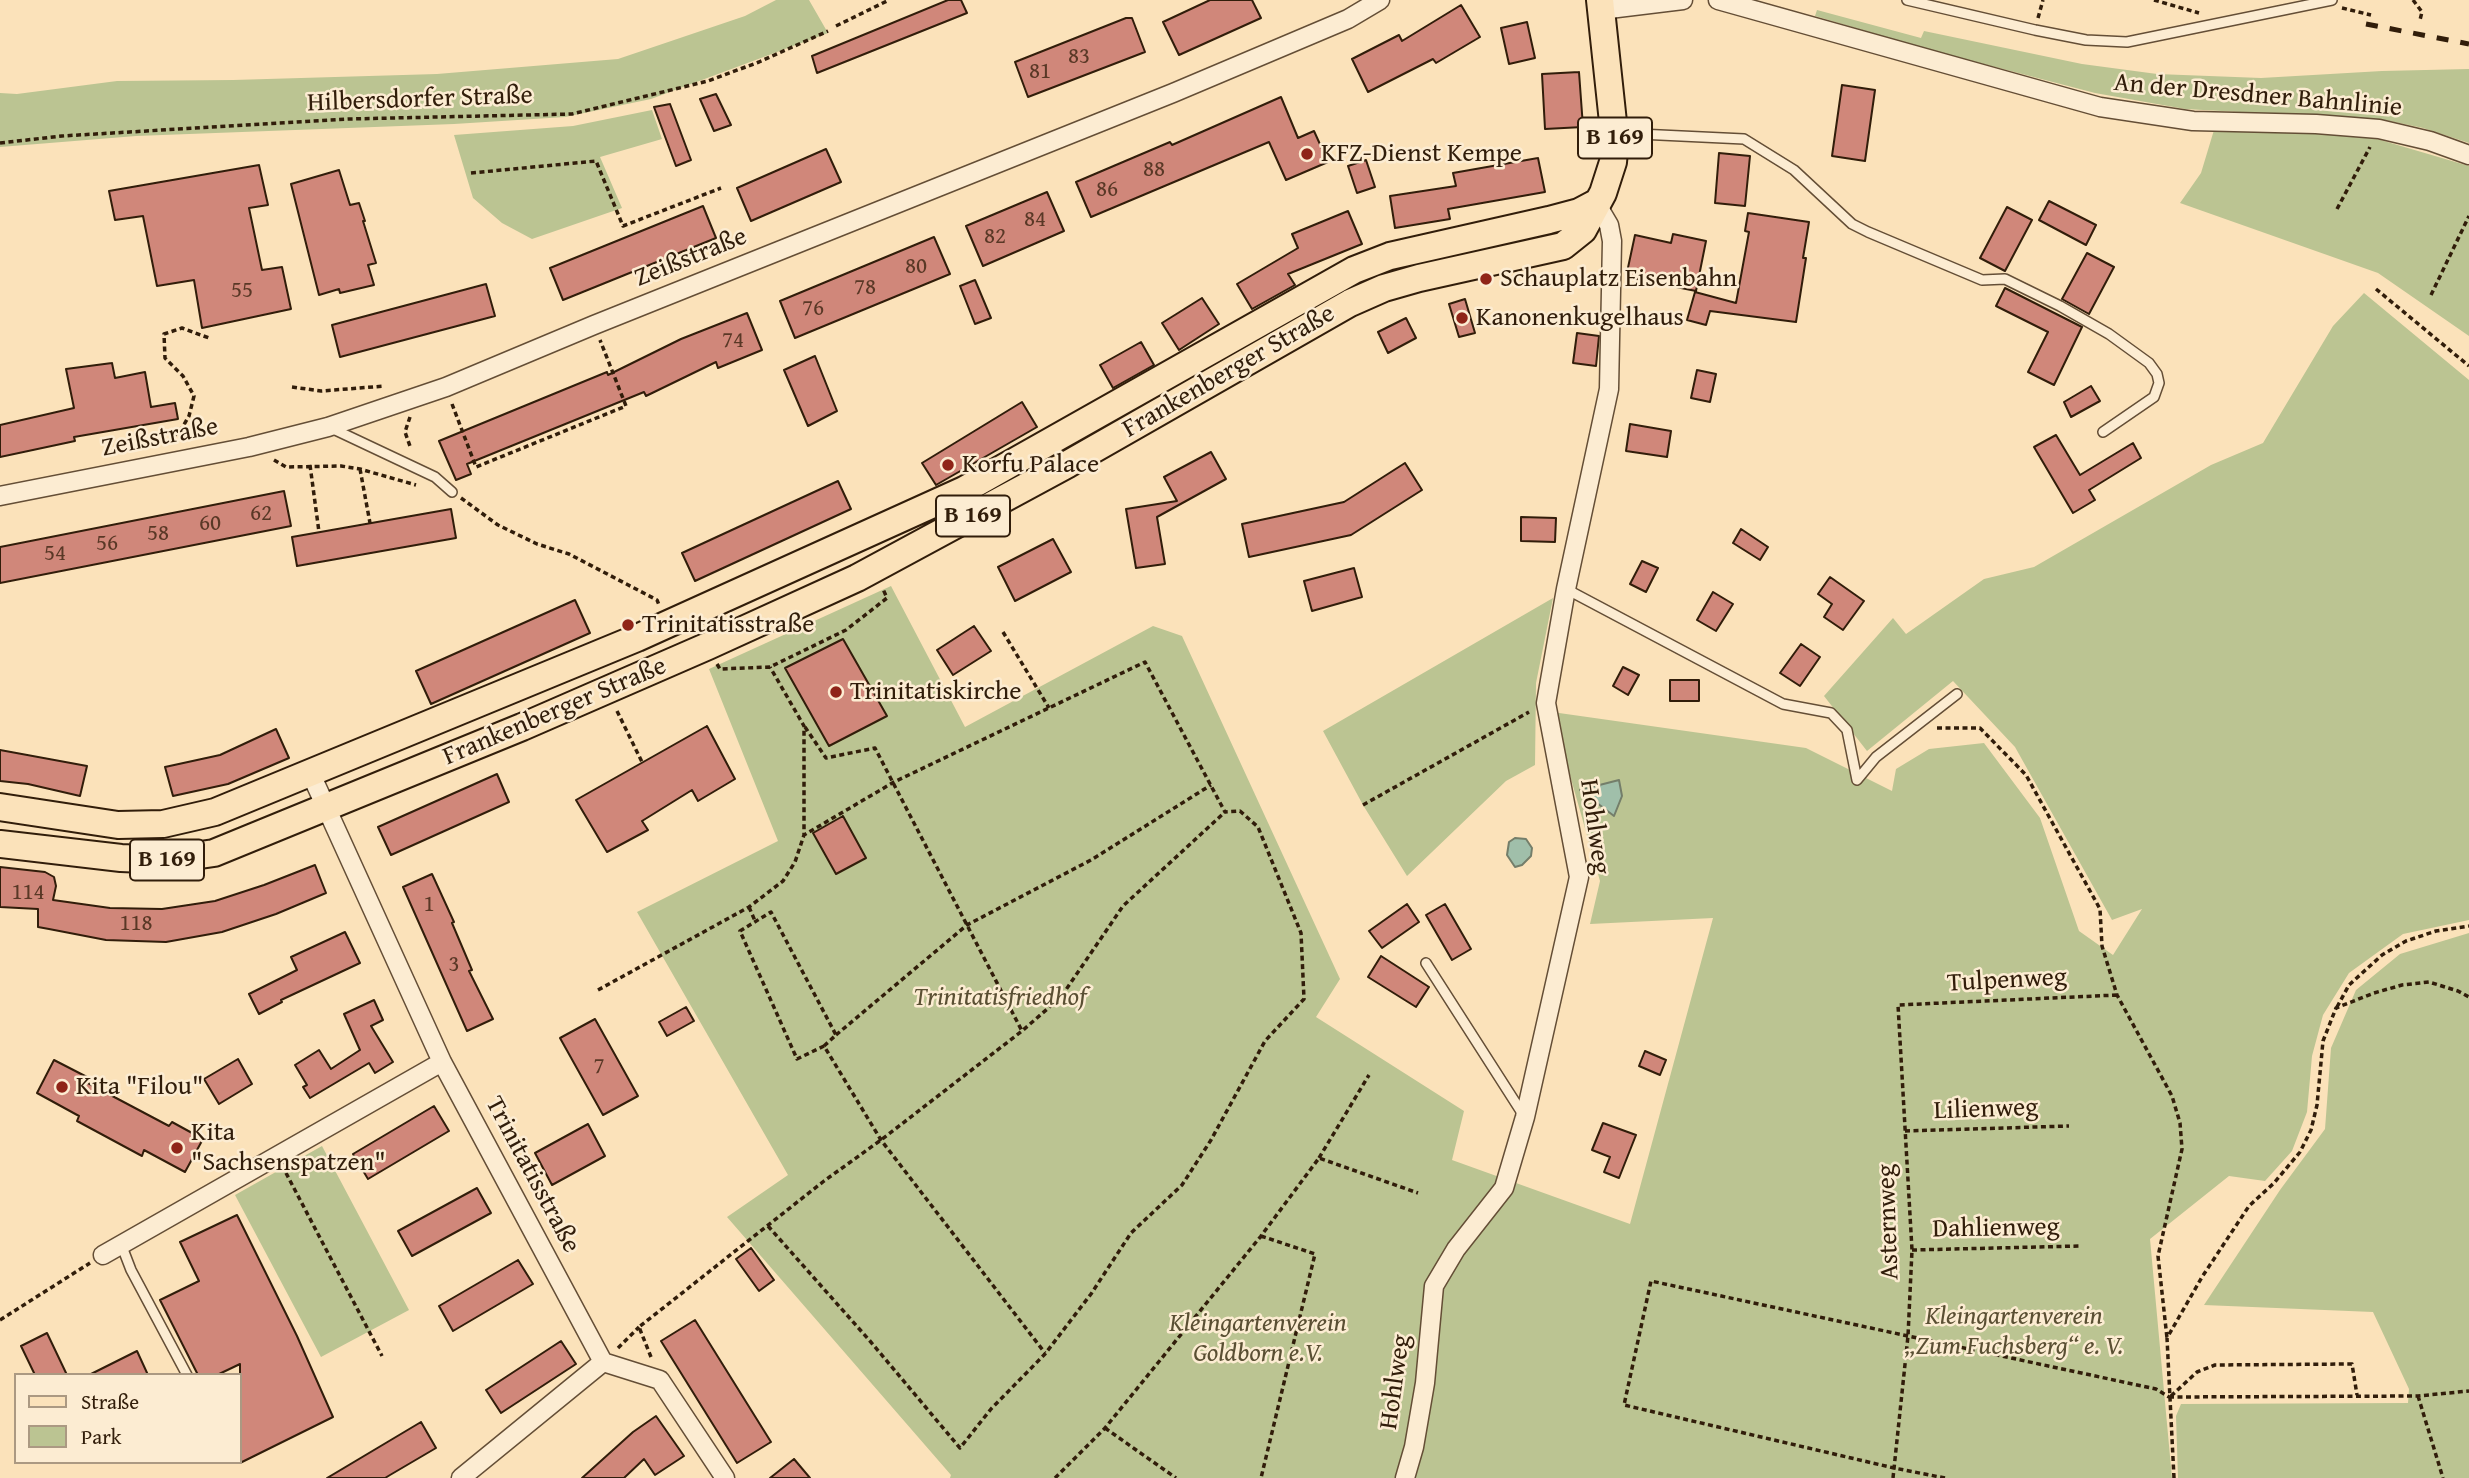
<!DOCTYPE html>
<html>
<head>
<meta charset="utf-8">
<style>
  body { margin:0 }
  #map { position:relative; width:2469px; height:1478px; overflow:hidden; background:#fbe2ba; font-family:"Gentium Book Plus",serif }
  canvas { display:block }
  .legend { position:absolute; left:14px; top:1373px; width:228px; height:91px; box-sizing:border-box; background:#fcecd2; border:2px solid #ab9982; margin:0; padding:9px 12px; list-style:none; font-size:21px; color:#311d0a }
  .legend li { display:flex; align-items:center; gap:14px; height:35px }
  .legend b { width:35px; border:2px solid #ab9982 }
</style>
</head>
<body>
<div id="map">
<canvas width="2469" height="1478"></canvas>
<ul class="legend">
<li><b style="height:9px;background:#fbe2ba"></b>Straße</li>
<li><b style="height:19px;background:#bbc492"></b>Park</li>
</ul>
</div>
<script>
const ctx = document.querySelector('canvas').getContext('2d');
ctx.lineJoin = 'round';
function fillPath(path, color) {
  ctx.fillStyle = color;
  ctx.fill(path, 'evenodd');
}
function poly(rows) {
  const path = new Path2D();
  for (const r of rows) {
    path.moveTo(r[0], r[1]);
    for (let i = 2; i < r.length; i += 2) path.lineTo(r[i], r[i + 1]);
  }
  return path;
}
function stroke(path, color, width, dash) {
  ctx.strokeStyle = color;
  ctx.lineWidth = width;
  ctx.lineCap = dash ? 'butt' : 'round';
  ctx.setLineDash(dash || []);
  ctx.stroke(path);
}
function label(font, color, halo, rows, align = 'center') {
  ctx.font = font + ' "Gentium Book Plus",serif';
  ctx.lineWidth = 5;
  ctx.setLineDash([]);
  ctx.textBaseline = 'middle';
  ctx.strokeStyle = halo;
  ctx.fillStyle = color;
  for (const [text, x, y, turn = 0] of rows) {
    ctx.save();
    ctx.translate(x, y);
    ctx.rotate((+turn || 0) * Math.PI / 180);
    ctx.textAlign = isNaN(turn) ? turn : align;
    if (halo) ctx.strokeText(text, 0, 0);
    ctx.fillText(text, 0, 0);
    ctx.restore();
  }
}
fillPath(poly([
  [776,0,809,0,828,33,651,99,565,117,454,124,136,136,0,147,0,93,17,94,117,81,233,80,437,74,618,59,745,16],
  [1817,10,1921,38,1924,31,2082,64,2157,74,2261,78,2382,71,2469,69,2469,143,2423,128,2385,120,2185,109,2095,93,1930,50,1815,16],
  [652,110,662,139,600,157,622,208,532,239,502,223,473,198,454,135,573,126],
  [2214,130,2367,136,2469,166,2469,336,2378,273,2180,203,2201,173],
  [2364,293,2469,380,2469,920,2403,934,2349,973,2323,1015,2312,1056,2307,1112,2292,1151,2265,1181,2229,1176,2150,1239,2172,1478,950,1478,951,1475,727,1217,788,1175,637,912,778,841,709,669,891,586,965,727,1153,626,1182,636,1340,979,1316,1017,1464,1111,1452,1160,1630,1224,1713,918,1590,924,1600,881,1552,712,1806,748,1892,791,1896,769,1929,749,1984,743,2040,818,2079,931,2113,955,2142,909,2112,920,2015,747,1953,681,1867,751,1824,696,1893,618,1906,634,1984,579,2034,567,2211,465,2263,443,2333,326],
  [1553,598,1536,683,1535,765,1506,781,1407,876,1363,805,1323,731],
  [2469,933,2469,1478,2178,1478,2176,1416,2181,1404,2408,1403,2409,1389,2373,1312,2204,1305,2280,1190,2325,1129,2331,1048,2356,990,2400,954],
  [322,1146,409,1310,321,1357,235,1195]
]), '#bbc492');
const water = poly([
  [1619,780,1622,796,1614,816,1580,790,1619,780],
  [1515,838,1526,839,1532,848,1531,856,1522,865,1515,867,1507,855,1509,842,1515,838]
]);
fillPath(water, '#a0bfaa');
stroke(water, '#747e6a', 2);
const building = poly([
  [948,0,961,0,967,13,817,73,812,56,948,0],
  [1210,0,1252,0,1261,18,1179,55,1163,22,1210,0],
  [1461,5,1480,37,1436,63,1433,59,1368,92,1352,59,1399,35,1402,41,1461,5],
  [1126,18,1132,18,1145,52,1028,97,1015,62,1126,18],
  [1527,22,1535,58,1509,64,1501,28,1527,22],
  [1579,72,1583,127,1545,129,1542,74,1579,72],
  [1842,85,1875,90,1865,161,1832,156,1842,85],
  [716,94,731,125,714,131,700,99,716,94],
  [1281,97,1298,138,1314,131,1328,162,1286,180,1269,142,1091,217,1076,182,1170,142,1172,145,1281,97],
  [670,104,691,160,676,166,654,107,670,104],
  [826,149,841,182,751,221,737,188,826,149],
  [1719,153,1750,156,1745,206,1715,203,1719,153],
  [1538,158,1545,192,1448,209,1450,219,1395,228,1390,196,1456,186,1453,173,1538,158],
  [1366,160,1375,187,1357,193,1348,166,1366,160],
  [259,165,268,205,249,208,262,270,282,267,291,309,202,328,194,280,157,286,143,216,115,220,109,191,259,165],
  [339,170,350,205,359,203,365,221,363,221,376,263,368,265,374,285,340,293,339,289,319,295,291,184,339,170],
  [1047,192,1064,231,983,266,966,226,1047,192],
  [2049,201,2096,225,2086,245,2039,220,2049,201],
  [703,206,716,238,563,300,550,268,703,206],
  [2007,207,2032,220,2005,271,1980,258,2007,207],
  [1348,211,1362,244,1288,274,1295,285,1252,309,1237,284,1298,248,1292,234,1348,211],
  [1748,213,1809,222,1803,258,1806,258,1796,322,1710,311,1706,325,1687,320,1695,292,1736,303,1749,232,1745,231,1748,213],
  [1673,234,1706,241,1696,291,1626,277,1635,235,1671,243,1673,234],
  [934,237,950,274,795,338,780,301,934,237],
  [2087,253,2114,267,2089,314,2062,299,2087,253],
  [975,280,991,318,975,324,960,286,975,280],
  [486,284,495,316,340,357,332,325,486,284],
  [2005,288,2082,327,2054,385,2028,372,2048,332,1996,306,2005,288],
  [1202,298,1219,324,1179,350,1162,323,1202,298],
  [1465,299,1475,333,1459,337,1449,304,1465,299],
  [747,313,762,350,718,368,716,362,646,396,644,392,467,464,471,474,456,480,439,441,607,372,608,375,681,339,747,313],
  [1406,318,1416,338,1388,353,1378,332,1406,318],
  [1577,333,1599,336,1596,366,1573,363,1577,333],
  [1141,342,1154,365,1113,388,1100,365,1141,342],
  [815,356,837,411,808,426,784,370,815,356],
  [112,363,115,378,145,372,151,407,175,403,178,419,74,437,75,441,0,457,0,425,74,408,66,369,112,363],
  [1697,370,1716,374,1710,402,1691,398,1697,370],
  [2091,386,2100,401,2071,417,2064,402,2091,386],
  [1022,402,1037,427,936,485,922,463,1022,402],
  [1630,424,1671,431,1667,457,1626,451,1630,424],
  [2056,435,2080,475,2133,443,2141,458,2089,490,2095,500,2073,513,2034,447,2056,435],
  [1211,452,1226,479,1157,517,1165,564,1136,568,1126,509,1177,501,1164,477,1211,452],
  [1405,463,1422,490,1351,535,1249,557,1242,524,1344,502,1405,463],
  [838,481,851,509,695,581,682,553,838,481],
  [284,491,291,526,0,583,0,547,284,491],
  [451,509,456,538,297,566,292,537,451,509],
  [1521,517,1556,518,1555,542,1521,541,1521,517],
  [1741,529,1768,547,1760,560,1733,543,1741,529],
  [1053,539,1071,572,1015,601,998,567,1053,539],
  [1642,561,1658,568,1646,592,1630,584,1642,561],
  [1354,568,1362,597,1312,611,1304,581,1354,568],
  [1830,577,1864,601,1843,630,1824,617,1832,604,1818,594,1830,577],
  [1713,592,1733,604,1716,631,1697,620,1713,592],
  [575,600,590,633,431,704,416,671,575,600],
  [974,626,991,651,953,675,937,650,974,626],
  [843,639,887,716,829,746,785,668,843,639],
  [1801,644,1820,657,1800,686,1780,673,1801,644],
  [1623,667,1639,675,1628,695,1613,686,1623,667],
  [1670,680,1699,680,1699,701,1670,701,1670,680],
  [707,726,735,779,698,801,692,790,642,821,648,830,607,852,576,800,707,726],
  [276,729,289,758,228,784,173,796,165,767,220,755,276,729],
  [0,750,87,766,80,796,28,784,0,781,0,750],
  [497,774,509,802,391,855,378,827,497,774],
  [843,816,866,858,836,874,813,833,843,816],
  [315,865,326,893,276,914,222,932,166,942,106,940,49,929,38,927,38,909,0,907,0,867,45,872,54,877,56,886,53,900,110,908,162,909,215,901,264,885,315,865],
  [432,874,454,922,452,923,472,970,469,971,493,1019,467,1031,403,887,432,874],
  [1407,904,1419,922,1382,948,1369,931,1407,904],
  [1445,904,1471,949,1452,960,1426,915,1445,904],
  [345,932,360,963,281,1000,282,1002,259,1014,249,994,297,970,291,957,345,932],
  [1381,956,1429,987,1416,1007,1368,977,1381,956],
  [374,1000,383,1020,371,1026,393,1062,375,1073,369,1063,310,1098,303,1087,307,1085,295,1065,319,1050,331,1069,360,1050,344,1014,374,1000],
  [686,1007,694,1021,667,1036,659,1022,686,1007],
  [595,1019,638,1096,603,1115,560,1038,595,1019],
  [1645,1051,1666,1060,1660,1075,1639,1066,1645,1051],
  [238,1059,252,1084,219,1104,204,1079,238,1059],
  [54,1060,87,1077,84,1081,169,1126,172,1122,203,1139,185,1172,144,1150,142,1156,77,1121,79,1116,37,1093,54,1060],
  [434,1106,449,1131,368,1179,353,1154,434,1106],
  [1603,1123,1636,1135,1619,1178,1604,1172,1610,1157,1592,1150,1603,1123],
  [588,1124,605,1156,552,1185,535,1153,588,1124],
  [477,1188,491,1213,412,1256,398,1231,477,1188],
  [237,1215,297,1336,333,1417,240,1463,240,1364,217,1375,198,1375,160,1300,199,1281,180,1242,237,1215],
  [751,1248,774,1280,759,1291,736,1259,751,1248],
  [518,1260,533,1284,453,1331,439,1306,518,1260],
  [695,1320,771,1442,737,1463,661,1341,695,1320],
  [47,1333,67,1375,35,1375,21,1346,47,1333],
  [561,1341,576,1364,501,1413,486,1390,561,1341],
  [137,1351,148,1375,89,1375,137,1351],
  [656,1416,684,1456,655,1475,644,1459,624,1478,582,1478,633,1432,656,1416],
  [421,1422,436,1448,390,1475,385,1478,327,1478,421,1422],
  [794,1459,810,1478,770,1478,794,1459]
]);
fillPath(building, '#d0877a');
stroke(building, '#311d0a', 2);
const lane = poly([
  [1907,0,2035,30,2086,40,2127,42,2332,0],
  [1618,133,1744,139,1794,170,1852,224,1868,232,1982,280,2005,279,2060,306,2109,334,2149,363,2157,374,2159,383,2154,397,2103,432],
  [329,427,435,477,452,492],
  [1566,589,1783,704,1831,713,1847,730,1857,780,1876,757,1957,694],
  [1426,963,1524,1116],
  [121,1244,131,1270,187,1375]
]);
const street = poly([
  [1718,0,2100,107,2193,121,2316,124,2379,129,2430,141,2469,155],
  [1601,10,1683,0],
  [0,496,249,447,328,427,446,387,594,325,1173,93,1348,19,1380,0],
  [310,772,442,1062,603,1362,660,1380,725,1478],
  [103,1255,442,1062],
  [461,1478,603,1362],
  [1405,1478,1414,1447,1425,1383,1434,1286,1456,1249,1504,1188,1525,1117,1579,877,1546,703,1566,589,1609,389,1612,241,1609,225,1596,203]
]);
const primary = poly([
  [0,807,118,825,163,824,215,812,637,638,964,490,1354,270,1390,256,1549,220,1579,212,1596,203],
  [0,844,121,858,166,860,214,853,522,727,708,646,857,578,1068,464,1350,303,1384,288,1419,278,1563,246,1583,230,1603,193,1613,162,1615,141,1600,0]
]);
stroke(lane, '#644e36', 12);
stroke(street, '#644e36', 21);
stroke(primary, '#311d0a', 30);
stroke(poly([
  [2154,0,2199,13],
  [2413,0,2422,12,2420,20],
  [2342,8,2371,15],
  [2038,18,2043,0],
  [836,26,889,0],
  [0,143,62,136,348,119,572,114,708,81,759,62,828,31],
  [471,173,596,161,623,226,721,188],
  [2337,209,2370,147],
  [2376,289,2469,366],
  [2431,295,2469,216],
  [292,387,321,391,385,386],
  [452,404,476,467,626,406,600,340],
  [410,417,405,432,411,449],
  [167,443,182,428,189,416,194,396,183,376,165,358,164,334,182,328,209,338],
  [274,460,286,467,341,466,360,469,416,485],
  [310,465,319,532],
  [360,469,370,523],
  [461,498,498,525,537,544,569,554,657,600,659,605],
  [1003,632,1049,708],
  [717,664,720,669,770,667,846,630,887,598,883,589],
  [617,711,642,762],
  [805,727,826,758,875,748,1022,1031],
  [1937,728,1980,728,2026,775,2100,909,2102,946,2117,995,2172,1096,2180,1123,2182,1149,2158,1256,2167,1338],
  [1363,805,1529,712],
  [749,907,755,921],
  [598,990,749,907,783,881,795,862,804,835],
  [2337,1007,2349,985,2382,955,2406,941,2436,931,2469,926],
  [836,1035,967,925,1091,860,1211,785],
  [824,1046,836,1035,771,912,740,931,797,1059,824,1046,881,1140,1045,1353],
  [1905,1131,2069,1126],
  [1319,1158,1369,1075],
  [286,1173,382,1356],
  [768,1226,870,1341,960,1448,991,1409,1045,1354,1091,1294,1131,1233,1182,1185,1211,1140,1265,1041,1304,999,1301,933,1258,827,1240,811,1225,812,1145,662,894,782,804,835,804,726,770,667],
  [1261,1236,1315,1254,1261,1478],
  [1912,1250,2080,1246],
  [0,1320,90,1263],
  [618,1348,639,1327],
  [651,1357,639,1327,824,1181,881,1140,1022,1031,1061,997,1123,906,1225,812],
  [2171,1396,2197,1372,2215,1365,2352,1364,2357,1395],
  [2418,1396,2443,1478],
  [2169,1397,2418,1396,2469,1391],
  [1105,1428,1176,1478],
  [1055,1478,1105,1428,1261,1236,1319,1158,1418,1193],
  [1893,1478,1908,1336,1912,1250,1898,1005,2117,995],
  [1945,1478,1894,1468,1624,1405,1651,1281,2156,1389,2169,1397],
  [2174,1478,2167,1338,2202,1277,2249,1206,2274,1183,2300,1152,2311,1130,2317,1105,2323,1041,2336,1008,2374,993,2402,985,2429,982,2458,991,2469,997]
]), '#311d0a', 3.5, [5, 3.5]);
stroke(lane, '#fcecd2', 9);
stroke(street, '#fcecd2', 18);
stroke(primary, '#fbe2ba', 26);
stroke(poly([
  [2366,24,2469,44]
]), '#311d0a', 5, [12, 12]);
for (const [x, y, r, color] of [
  [1307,154,7,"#8f2418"],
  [1486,279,7,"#8f2418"],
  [1462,318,7,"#8f2418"],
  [948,465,7,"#8f2418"],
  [628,625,7,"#8f2418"],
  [836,692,7,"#8f2418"],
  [62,1087,7,"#8f2418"],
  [177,1148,7,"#8f2418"]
]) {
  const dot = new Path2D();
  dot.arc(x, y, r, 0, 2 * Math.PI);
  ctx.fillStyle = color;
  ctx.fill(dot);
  stroke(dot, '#fcecd2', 2.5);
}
label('23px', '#593826', null, [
  ["83",1079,57],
  ["81",1040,72],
  ["88",1154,170],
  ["86",1107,190],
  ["84",1035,220],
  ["82",995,237],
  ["80",916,267],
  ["78",865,288],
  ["55",242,291],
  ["76",813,309],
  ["74",733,341],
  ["62",261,514],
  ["60",210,524],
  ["58",158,534],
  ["56",107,544],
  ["54",55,554],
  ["114",28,893],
  ["1",429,905],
  ["118",136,924],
  ["3",454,965],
  ["7",599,1067]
]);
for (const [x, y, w] of [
  [1615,138,74],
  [973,516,74],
  [167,860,74]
]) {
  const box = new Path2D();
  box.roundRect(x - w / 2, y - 20.5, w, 41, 5);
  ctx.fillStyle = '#fcecd2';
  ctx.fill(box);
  stroke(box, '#311d0a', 2);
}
label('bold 24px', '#311d0a', null, [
  ["B 169",1615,138],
  ["B 169",973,516],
  ["B 169",167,860]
]);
label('26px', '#311d0a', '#fcecd2', [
  ["An der Dresdner Bahnlinie",2258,96,5],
  ["Hilbersdorfer Straße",420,100,-2],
  ["Zeißstraße",691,258,-22],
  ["Frankenberger Straße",1229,372,-30],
  ["Zeißstraße",160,438,-11],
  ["Frankenberger Straße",555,712,-23],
  ["Hohlweg",1594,827,82],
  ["Tulpenweg",2007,981,-3],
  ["Lilienweg",1986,1110,-2],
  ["Trinitatisstraße",532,1175,62],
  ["Asternweg",1889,1222,-92],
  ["Dahlienweg",1996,1229,-1],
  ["Hohlweg",1396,1382,-82]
]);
label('26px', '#311d0a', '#fcecd2', [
  ["KFZ-Dienst Kempe",1321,154],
  ["Schauplatz Eisenbahn",1500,279],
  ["Kanonenkugelhaus",1476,318],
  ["Korfu Palace",962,465],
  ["Trinitatisstraße",642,625],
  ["Trinitatiskirche",850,692],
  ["Kita \"Filou\"",76,1087],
  ["Kita",191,1133],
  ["\"Sachsenspatzen\"",191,1163]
], 'left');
label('italic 26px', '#5a4f33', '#fcecd2', [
  ["Trinitatisfriedhof",1000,998],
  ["Kleingartenverein",2014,1317],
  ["„Zum Fuchsberg“ e. V.",2014,1347],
  ["Kleingartenverein",1258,1324],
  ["Goldborn e.V.",1258,1354]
]);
</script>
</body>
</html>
